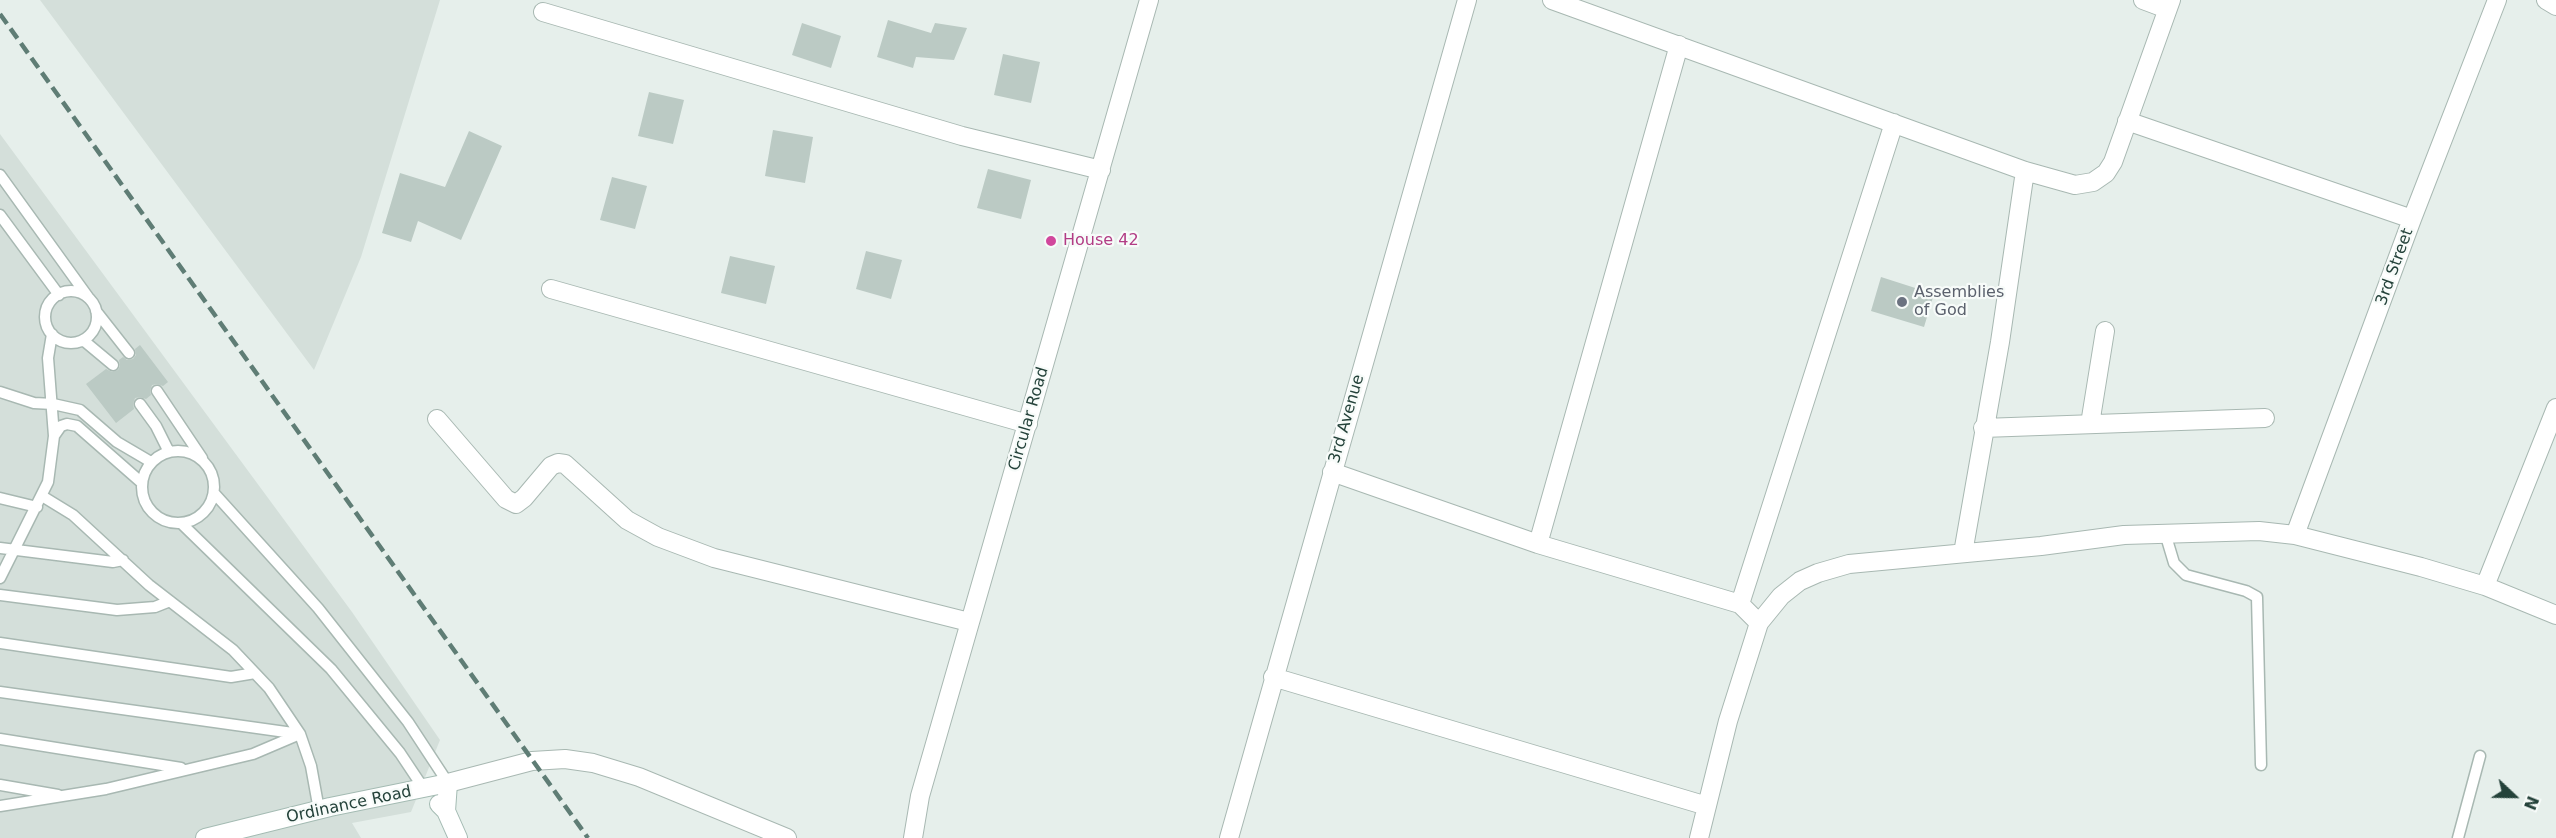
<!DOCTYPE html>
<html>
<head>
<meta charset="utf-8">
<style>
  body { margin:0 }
  #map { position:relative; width:2556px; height:838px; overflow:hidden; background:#e6efeb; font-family:"DejaVu Sans",sans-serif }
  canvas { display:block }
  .north { position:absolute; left:2484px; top:766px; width:60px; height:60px; -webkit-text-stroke:4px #f7fbf9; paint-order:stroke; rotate:112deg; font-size:16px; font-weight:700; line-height:24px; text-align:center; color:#24423a }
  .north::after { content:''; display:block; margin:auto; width:21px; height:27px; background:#24423a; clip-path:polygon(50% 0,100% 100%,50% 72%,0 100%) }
</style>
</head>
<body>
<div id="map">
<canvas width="2556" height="838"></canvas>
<div class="north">N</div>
</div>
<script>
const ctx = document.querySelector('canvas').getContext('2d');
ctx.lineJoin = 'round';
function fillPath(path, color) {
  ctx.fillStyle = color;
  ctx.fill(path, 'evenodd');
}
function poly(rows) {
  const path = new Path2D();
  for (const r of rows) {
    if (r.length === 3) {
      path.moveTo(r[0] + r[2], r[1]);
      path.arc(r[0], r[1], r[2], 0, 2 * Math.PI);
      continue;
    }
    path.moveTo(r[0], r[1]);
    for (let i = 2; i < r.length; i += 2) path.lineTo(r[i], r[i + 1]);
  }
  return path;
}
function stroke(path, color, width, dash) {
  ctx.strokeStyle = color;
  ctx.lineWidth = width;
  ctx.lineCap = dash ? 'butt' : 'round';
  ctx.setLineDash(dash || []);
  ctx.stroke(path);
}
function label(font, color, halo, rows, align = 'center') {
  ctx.font = font + ' "DejaVu Sans",sans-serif';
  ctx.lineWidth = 4.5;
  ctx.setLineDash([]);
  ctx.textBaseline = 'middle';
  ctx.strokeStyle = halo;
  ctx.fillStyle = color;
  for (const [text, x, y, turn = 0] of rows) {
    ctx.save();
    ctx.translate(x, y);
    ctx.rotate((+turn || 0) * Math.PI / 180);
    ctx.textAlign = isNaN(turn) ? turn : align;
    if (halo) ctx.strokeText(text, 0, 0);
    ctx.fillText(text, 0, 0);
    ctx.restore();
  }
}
fillPath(poly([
  [40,0,440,0,361,257,314,370],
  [0,134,352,612,440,740,411,812,352,823,361,838,0,838]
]), '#d4dfda');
fillPath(poly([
  [888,20,931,33,935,23,967,28,954,60,916,57,913,68,877,57],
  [802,23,841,36,831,68,792,55],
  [1003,54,1040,62,1031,103,994,95],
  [649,92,684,100,673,144,638,136],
  [773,130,813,137,805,183,765,176],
  [469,131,502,146,461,240,418,221,411,242,382,233,400,173,445,187],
  [988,169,1031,180,1021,219,977,208],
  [612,177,647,186,635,229,600,220],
  [866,251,902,260,891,299,856,289],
  [730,256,775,266,766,304,721,293],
  [1881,277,1934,294,1924,327,1871,311],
  [140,345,168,382,163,386,157,384,152,385,150,391,151,395,146,399,140,397,135,398,133,404,134,409,116,423,86,384,106,369,112,372,118,370,120,366,119,360,123,357,127,360,133,359,136,355,135,349]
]), '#bbcac4');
const lane = poly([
  [0,175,88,297],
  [0,215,59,295],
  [71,317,26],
  [96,311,129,353],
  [83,340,113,365],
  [157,391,202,458],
  [0,392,34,403,53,404,80,410,117,442,151,462],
  [140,404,156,426,169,452],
  [54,436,61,426,67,424,77,426,142,483],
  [178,487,36],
  [214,493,318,608,408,722,448,783],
  [42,496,73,515,149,585,233,650,269,688,300,734,311,766,319,810],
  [0,498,37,507],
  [181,523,331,669,400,753,424,789],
  [2165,533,2174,563,2186,575,2246,591,2257,597,2261,765],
  [0,548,113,562,123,560],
  [0,578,48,482,54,436,48,358,52,334],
  [0,595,117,610,155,607,170,601],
  [0,643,231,677,255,673],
  [0,692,300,734],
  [0,739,181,768],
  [0,785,58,795],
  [0,806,106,789,253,754,300,734],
  [2458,838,2480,756]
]);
const street = poly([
  [1552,0,2025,171,2075,185,2093,182,2106,173,2113,162,2171,0],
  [2143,0,2167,9],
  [2546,0,2556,6],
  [543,12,962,136,1101,170],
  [2127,121,2412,219],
  [551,289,1028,424],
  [437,419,506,499,516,504,524,498,551,466,558,463,565,464,627,520,658,537,714,558,969,622],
  [2090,424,2105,331],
  [1983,428,2265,418],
  [1332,472,1538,544,1740,604,1759,623],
  [2295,535,2412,219,2497,0],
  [1538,544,1679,45],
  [1963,553,2000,342,2025,171],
  [2485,586,2556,408],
  [1740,604,1894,123],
  [1273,677,1707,806],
  [448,783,532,761,565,759,593,763,639,777,787,838],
  [913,838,920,796,1149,0],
  [1229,838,1467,0],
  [1699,838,1728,721,1759,623,1781,596,1800,581,1818,573,1849,564,2041,546,2124,535,2259,531,2295,535,2421,567,2485,586,2556,615]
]);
const secondary = poly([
  [439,804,446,811,458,838],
  [205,838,330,807,448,783,446,811]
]);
stroke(lane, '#a8b8b2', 13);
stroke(street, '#a8b8b2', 20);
stroke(secondary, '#a4bbb3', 20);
stroke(lane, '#fff', 10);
stroke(street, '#fff', 18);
stroke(secondary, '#fff', 18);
stroke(poly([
  [0,14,588,838]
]), '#5f7d75', 4.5, [12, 6]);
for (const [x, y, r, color] of [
  [1051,241,6,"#d1479c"],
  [1902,302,6,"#6b7280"]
]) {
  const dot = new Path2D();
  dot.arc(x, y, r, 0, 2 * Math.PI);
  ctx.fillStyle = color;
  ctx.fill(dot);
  stroke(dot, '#f7fbf9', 2);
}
label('16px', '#b23c85', '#f7fbf9', [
  ["House 42",1063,241]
], 'left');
label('16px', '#24423a', '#f7fbf9', [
  ["3rd Street",2395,267,-70],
  ["Circular Road",1029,419,-74],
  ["3rd Avenue",1347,419,-74],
  ["Ordinance Road",349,805,-12]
]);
label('16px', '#5b616d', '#f7fbf9', [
  ["Assemblies",1914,293],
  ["of God",1914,311]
], 'left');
</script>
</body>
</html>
